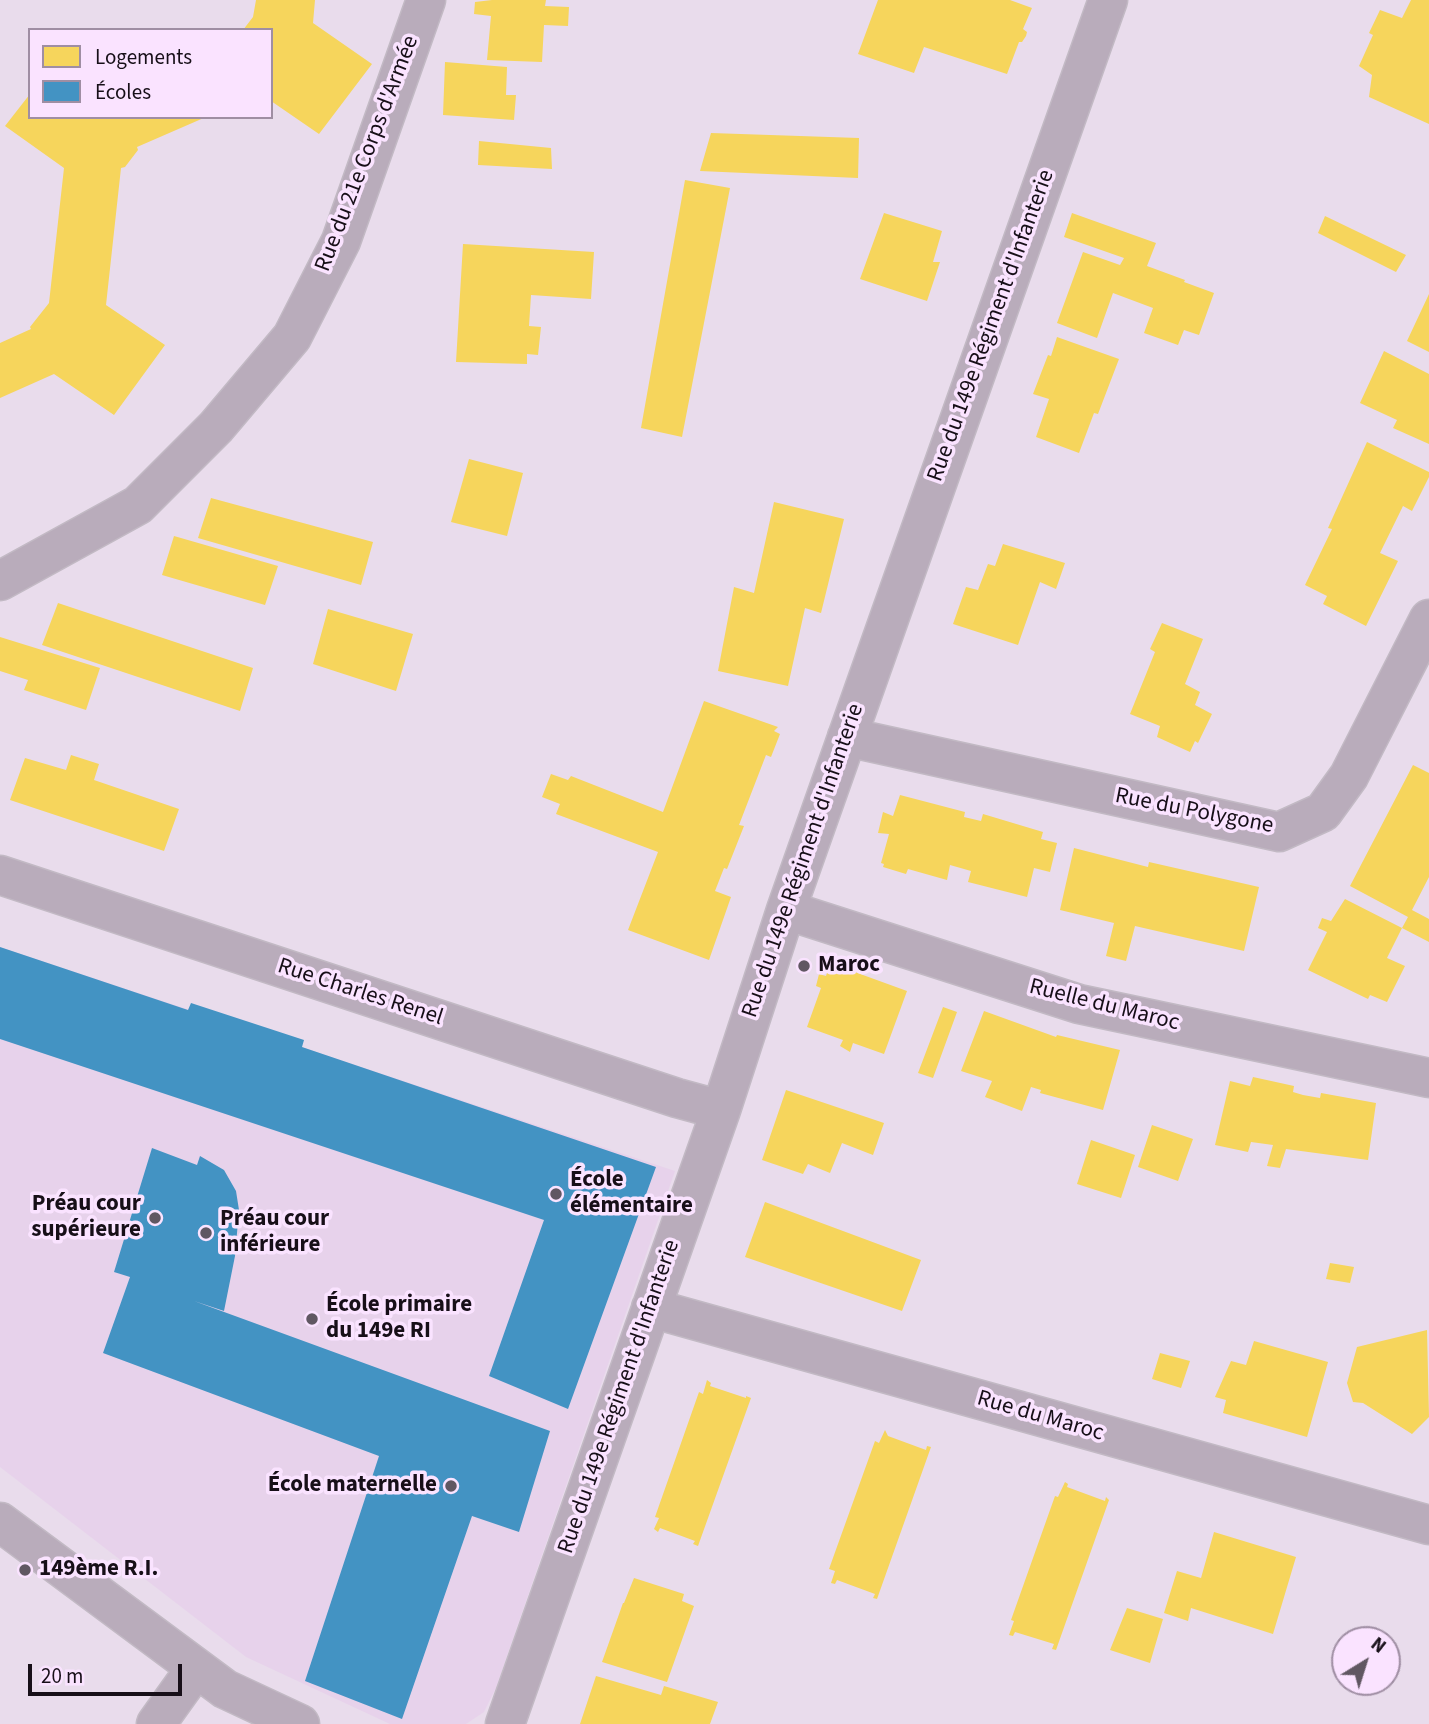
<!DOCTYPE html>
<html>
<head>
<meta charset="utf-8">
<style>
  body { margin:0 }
  #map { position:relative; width:1429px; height:1724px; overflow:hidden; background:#e9dcec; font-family:"Source Sans 3",sans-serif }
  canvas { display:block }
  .legend { position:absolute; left:28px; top:28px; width:245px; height:91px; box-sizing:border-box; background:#fae3ff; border:2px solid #9f8ea3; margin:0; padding:9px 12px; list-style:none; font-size:21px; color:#170f18 }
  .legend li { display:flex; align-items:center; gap:14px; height:35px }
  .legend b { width:35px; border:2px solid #9f8ea3 }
  .north { position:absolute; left:1331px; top:1626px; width:70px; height:70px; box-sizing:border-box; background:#fae3ff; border:2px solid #9f8ea3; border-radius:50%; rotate:38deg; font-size:19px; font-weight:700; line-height:28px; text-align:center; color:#170f18 }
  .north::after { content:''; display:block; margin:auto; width:24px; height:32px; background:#605762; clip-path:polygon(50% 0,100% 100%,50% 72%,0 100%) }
  .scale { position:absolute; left:28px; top:1664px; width:154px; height:32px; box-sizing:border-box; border:4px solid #170f18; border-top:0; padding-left:9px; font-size:21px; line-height:24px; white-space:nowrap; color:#170f18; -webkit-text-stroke:5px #fae3ff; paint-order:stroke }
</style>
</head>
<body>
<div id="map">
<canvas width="1429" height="1724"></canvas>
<ul class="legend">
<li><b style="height:19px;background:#f6d55c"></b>Logements</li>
<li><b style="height:19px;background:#4393c3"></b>Écoles</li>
</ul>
<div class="north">N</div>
<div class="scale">20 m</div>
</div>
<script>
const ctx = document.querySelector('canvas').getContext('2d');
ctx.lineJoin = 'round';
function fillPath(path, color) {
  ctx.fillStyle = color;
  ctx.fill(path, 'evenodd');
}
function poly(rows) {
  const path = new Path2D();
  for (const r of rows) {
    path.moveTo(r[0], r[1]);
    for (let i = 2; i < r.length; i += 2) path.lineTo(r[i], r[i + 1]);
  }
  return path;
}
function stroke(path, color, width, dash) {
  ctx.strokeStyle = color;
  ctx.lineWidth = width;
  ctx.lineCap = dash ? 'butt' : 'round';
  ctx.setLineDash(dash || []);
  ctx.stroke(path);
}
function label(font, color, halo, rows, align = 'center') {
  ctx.font = font + ' "Source Sans 3",sans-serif';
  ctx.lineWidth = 7;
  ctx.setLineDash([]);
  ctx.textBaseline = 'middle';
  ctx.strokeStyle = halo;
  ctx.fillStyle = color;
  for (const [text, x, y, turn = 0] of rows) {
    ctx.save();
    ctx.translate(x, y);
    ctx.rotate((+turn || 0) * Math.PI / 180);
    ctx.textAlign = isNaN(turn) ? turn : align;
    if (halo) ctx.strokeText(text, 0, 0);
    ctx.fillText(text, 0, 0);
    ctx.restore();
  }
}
fillPath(poly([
  [0,947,675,1171,496,1688,484,1712,466,1724,390,1724,246,1657,0,1467]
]), '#e7d2eb');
fillPath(poly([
  [256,0,315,0,313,23,372,64,319,134,271,101,271,30,243,30,253,17],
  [492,0,546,0,545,6,569,7,568,26,544,25,542,62,487,60,491,16,474,14,475,2],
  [878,0,1010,0,1032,8,1023,29,1027,32,1026,36,1022,42,1019,42,1007,74,924,47,914,73,858,54],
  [1411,0,1429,0,1429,124,1369,97,1372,75,1359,66,1373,35,1369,33,1380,10,1402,18],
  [445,62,507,67,506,95,516,95,514,120,443,115],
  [30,94,30,117,206,117,137,147,138,150,125,167,121,168,106,305,165,345,114,415,54,374,0,398,0,343,31,329,30,327,49,303,64,168,5,126],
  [711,133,859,138,858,178,700,171],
  [479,141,551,148,552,169,478,165],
  [685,180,730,188,682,437,641,428],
  [884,213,942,231,933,262,940,262,927,301,860,279],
  [1072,213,1156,243,1147,266,1185,280,1184,282,1214,293,1199,335,1184,330,1178,345,1144,333,1153,308,1113,293,1097,338,1057,323,1083,252,1120,265,1124,258,1064,237],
  [1325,216,1406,255,1396,272,1318,233],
  [463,244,594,252,591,299,531,295,529,326,541,327,538,355,527,354,527,364,456,362],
  [1429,294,1429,352,1407,341],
  [1057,337,1119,359,1098,414,1094,413,1079,453,1036,437,1049,399,1033,394,1048,355,1051,356],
  [1384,351,1429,374,1429,444,1393,428,1397,420,1360,403],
  [1367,442,1429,472,1429,477,1412,511,1403,506,1380,553,1398,561,1366,626,1323,604,1327,596,1305,585,1332,529,1328,528],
  [469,459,523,473,507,536,451,522],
  [211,498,373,542,361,585,198,538],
  [774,502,844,519,821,613,805,608,788,686,718,671,734,587,754,593],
  [174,536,278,566,265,605,162,575],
  [1003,544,1065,563,1056,589,1040,582,1018,645,953,624,966,587,978,590,988,564,995,566],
  [58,603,253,668,240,711,42,645],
  [328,609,413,634,396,691,313,664],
  [1162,623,1203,639,1185,684,1200,692,1195,705,1212,714,1198,743,1195,741,1190,752,1157,737,1160,726,1130,714,1155,652,1150,649],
  [0,637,100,668,86,710,24,690,28,680,0,671],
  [704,701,778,727,774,731,780,734,771,757,766,755,739,825,744,826,727,869,724,868,715,891,731,897,709,960,628,930,658,852,556,814,560,804,542,797,551,774,568,780,571,776,663,812],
  [71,755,99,764,94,780,179,809,164,851,10,800,25,758,66,770],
  [1413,765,1429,773,1429,877,1412,910,1429,919,1429,942,1402,928,1408,917,1350,886],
  [900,795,965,812,964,817,981,821,983,814,1043,832,1041,839,1057,843,1050,872,1034,868,1027,897,968,882,971,871,950,865,947,880,908,869,906,874,883,867,884,864,881,863,889,834,878,833,883,812,893,816],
  [1074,848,1148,867,1149,862,1259,887,1244,951,1135,926,1126,961,1106,956,1114,923,1060,910],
  [1345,899,1402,928,1387,958,1405,966,1387,1002,1370,995,1368,999,1308,970,1327,932,1318,928,1322,918,1331,921],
  [830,963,907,991,884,1054,853,1043,850,1052,840,1046,843,1040,807,1027,821,988,816,986,819,974,826,976],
  [943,1007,957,1012,933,1078,918,1073],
  [984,1011,1056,1037,1057,1035,1120,1050,1103,1110,1040,1093,1041,1090,1031,1087,1022,1111,985,1097,992,1081,961,1071],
  [1253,1077,1294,1086,1293,1092,1303,1095,1320,1098,1321,1093,1376,1103,1368,1160,1286,1149,1280,1168,1267,1166,1273,1145,1251,1142,1248,1152,1215,1145,1230,1081,1250,1086],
  [786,1090,884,1123,873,1155,842,1143,830,1173,808,1164,803,1174,762,1160],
  [1152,1125,1193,1139,1178,1181,1138,1167],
  [1091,1140,1135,1155,1121,1198,1077,1184],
  [765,1202,921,1260,902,1311,745,1257],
  [1330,1263,1354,1267,1350,1283,1326,1279],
  [1427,1330,1429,1417,1412,1434,1363,1403,1353,1402,1347,1383,1357,1347],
  [1254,1341,1328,1362,1307,1437,1223,1413,1226,1400,1215,1397,1231,1361,1246,1365],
  [1160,1353,1190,1361,1181,1388,1152,1379],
  [707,1380,711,1383,710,1386,746,1398,746,1396,751,1398,698,1546,693,1544,695,1541,660,1528,658,1532,654,1529,659,1518,655,1517,699,1392,703,1394],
  [885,1430,888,1436,926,1450,927,1446,931,1447,877,1599,873,1598,875,1594,837,1580,835,1584,831,1583,835,1571,829,1569,875,1441,879,1443],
  [1065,1482,1068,1484,1067,1487,1105,1501,1106,1497,1109,1500,1056,1650,1052,1649,1054,1644,1015,1632,1013,1636,1009,1635,1014,1621,1011,1620,1055,1496,1058,1497],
  [1214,1532,1296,1557,1273,1634,1191,1608,1188,1621,1164,1613,1177,1571,1201,1578],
  [634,1578,684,1594,682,1601,694,1606,667,1682,602,1662,623,1603,624,1603],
  [1127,1608,1163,1619,1150,1663,1110,1650],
  [596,1676,661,1695,664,1686,718,1702,710,1724,580,1724]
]), '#f6d55c');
fillPath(poly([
  [0,947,188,1010,191,1003,304,1040,302,1047,656,1167,568,1409,489,1376,544,1220,0,1039],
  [152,1148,197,1165,200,1156,224,1170,236,1191,239,1210,235,1256,224,1311,194,1301,550,1431,519,1532,472,1516,402,1719,305,1681,379,1456,103,1353,130,1277,114,1272]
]), '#4393c3');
const minor = poly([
  [0,581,138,505,216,427,292,337,341,241,426,0],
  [847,737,1279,832,1323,812,1349,776,1429,619],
  [0,875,677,1098,721,1110],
  [786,910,1079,1004,1429,1078],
  [651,1308,1429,1525],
  [0,1522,225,1689,300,1724],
  [156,1724,196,1668],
  [505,1724,721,1110,786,910,1108,0]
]);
stroke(minor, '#c2b9c4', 41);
stroke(minor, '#b9acbb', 38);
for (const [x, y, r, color] of [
  [804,966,7,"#605762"],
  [556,1194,7,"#605762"],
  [155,1218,7,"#605762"],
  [206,1233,7,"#605762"],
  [312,1319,7,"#605762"],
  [451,1486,7,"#605762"],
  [25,1570,7,"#605762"]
]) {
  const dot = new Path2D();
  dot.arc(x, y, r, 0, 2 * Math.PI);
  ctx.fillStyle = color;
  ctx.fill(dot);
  stroke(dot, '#fae3ff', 2.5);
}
label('23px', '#170f18', '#fae3ff', [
  ["Rue du 21e Corps d'Armée",368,154,-69],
  ["Rue du 149e Régiment d'Infanterie",992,326,-70],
  ["Rue du Polygone",1194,812,11],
  ["Rue du 149e Régiment d'Infanterie",804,861,-71],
  ["Rue Charles Renel",360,993,18],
  ["Ruelle du Maroc",1104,1006,14],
  ["Rue du 149e Régiment d'Infanterie",620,1397,-71],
  ["Rue du Maroc",1040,1417,16]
]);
label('bold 23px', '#170f18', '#fae3ff', [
  ["Maroc",818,966],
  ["École",570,1181],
  ["élémentaire",570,1207],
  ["Préau cour",141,1205,"right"],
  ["supérieure",141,1231,"right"],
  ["Préau cour",220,1220],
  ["inférieure",220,1246],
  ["École primaire",326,1306],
  ["du 149e RI",326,1332],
  ["École maternelle",437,1486,"right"],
  ["149ème R.I.",39,1570]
], 'left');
</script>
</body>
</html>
